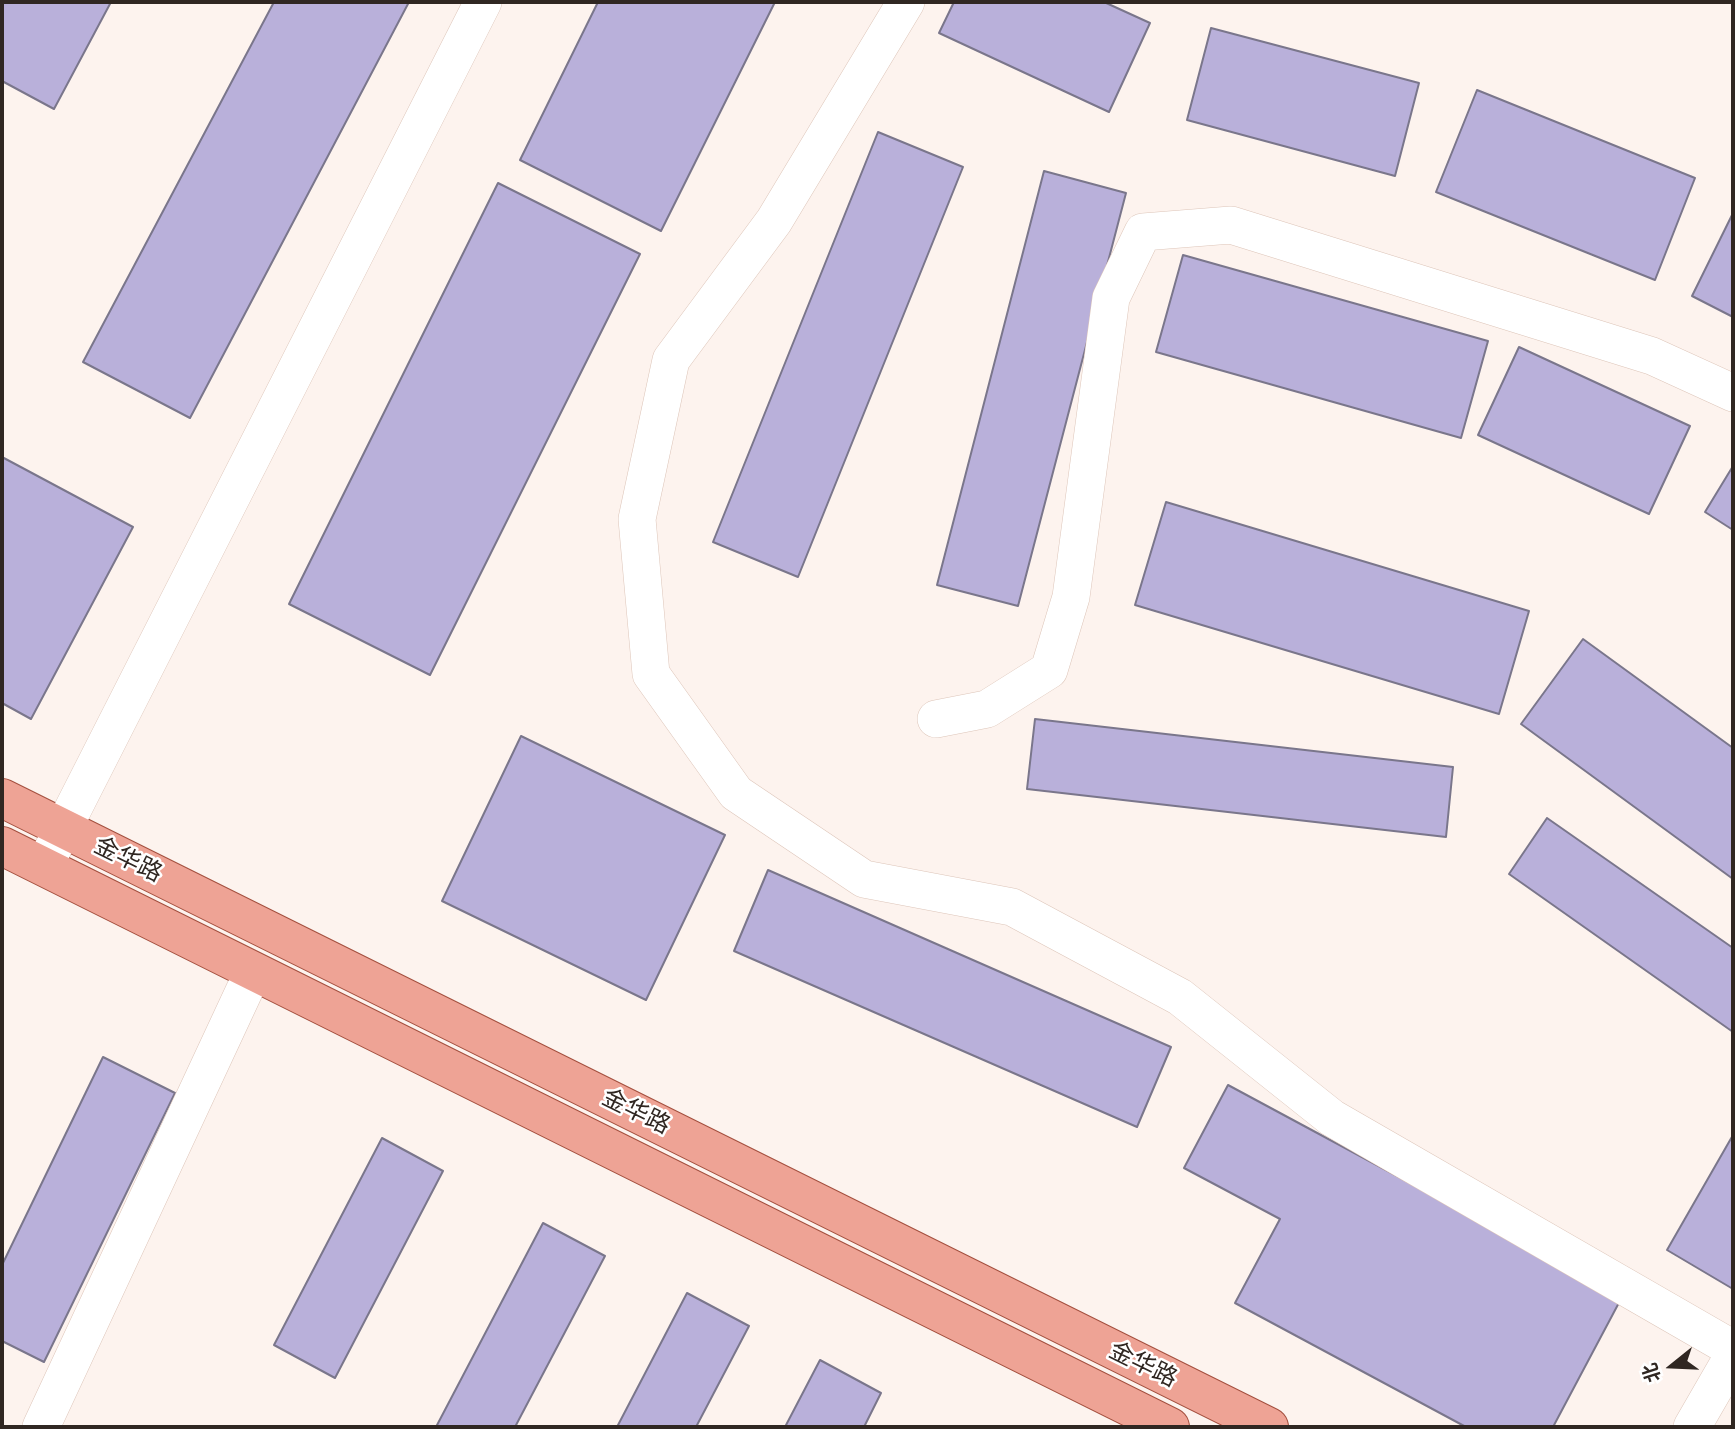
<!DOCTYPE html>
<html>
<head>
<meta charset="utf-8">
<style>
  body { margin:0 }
  #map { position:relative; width:1735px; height:1429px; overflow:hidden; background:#fdf3ee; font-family:"Roboto Serif","Noto Sans SC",serif }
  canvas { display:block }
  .frame { position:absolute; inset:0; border:4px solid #302722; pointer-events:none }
  .north { position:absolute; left:1637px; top:1331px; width:70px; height:70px; -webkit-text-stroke:5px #fff; paint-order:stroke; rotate:252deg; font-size:19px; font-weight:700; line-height:28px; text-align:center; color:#302722 }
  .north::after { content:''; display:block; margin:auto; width:24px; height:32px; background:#302722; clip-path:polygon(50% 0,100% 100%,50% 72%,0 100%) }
</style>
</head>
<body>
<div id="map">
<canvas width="1735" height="1429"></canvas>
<div class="frame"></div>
<div class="north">北</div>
</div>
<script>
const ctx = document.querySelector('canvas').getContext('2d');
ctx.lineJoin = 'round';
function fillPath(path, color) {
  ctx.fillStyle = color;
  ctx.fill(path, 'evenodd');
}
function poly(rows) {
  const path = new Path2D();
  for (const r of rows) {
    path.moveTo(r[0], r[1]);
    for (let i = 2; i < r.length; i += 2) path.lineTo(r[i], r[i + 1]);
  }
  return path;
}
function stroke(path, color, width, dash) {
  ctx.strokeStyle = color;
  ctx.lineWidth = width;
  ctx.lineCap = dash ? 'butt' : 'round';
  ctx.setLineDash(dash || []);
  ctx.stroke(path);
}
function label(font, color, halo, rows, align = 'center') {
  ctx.font = font + ' "Roboto Serif","Noto Sans SC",serif';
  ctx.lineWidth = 5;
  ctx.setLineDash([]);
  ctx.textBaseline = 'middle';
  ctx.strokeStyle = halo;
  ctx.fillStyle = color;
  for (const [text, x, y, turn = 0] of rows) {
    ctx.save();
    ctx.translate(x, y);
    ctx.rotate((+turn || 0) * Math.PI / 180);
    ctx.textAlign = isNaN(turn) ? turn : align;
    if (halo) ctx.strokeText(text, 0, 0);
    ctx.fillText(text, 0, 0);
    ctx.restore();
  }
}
const building = poly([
  [2,2,111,2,54,109,2,81,2,2],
  [274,2,409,2,190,418,83,362,274,2],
  [598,2,775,2,661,231,520,160,598,2],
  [954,2,1104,2,1150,23,1109,112,939,33,954,2],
  [1211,28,1419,83,1395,176,1187,120,1211,28],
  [1477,90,1695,178,1655,280,1436,192,1477,90],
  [878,132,963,167,798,577,713,542,878,132],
  [1044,171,1126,193,1018,606,937,585,1044,171],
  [498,183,640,254,430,675,289,604,498,183],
  [1733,213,1733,317,1692,296,1733,213],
  [1183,255,1488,341,1461,438,1156,352,1183,255],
  [1519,347,1690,426,1649,514,1478,435,1519,347],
  [2,457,133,527,31,719,2,703,2,457],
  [1733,466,1733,530,1705,512,1733,466],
  [1166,502,1529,611,1499,714,1135,605,1166,502],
  [1583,639,1733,748,1733,879,1521,724,1583,639],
  [1035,719,1453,767,1446,837,1027,789,1035,719],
  [521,736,725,835,646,1000,442,901,521,736],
  [1547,818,1733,948,1733,1032,1509,874,1547,818],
  [768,870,1171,1047,1137,1127,734,951,768,870],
  [103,1057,175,1093,44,1362,2,1341,2,1265,103,1057],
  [1228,1085,1622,1297,1553,1427,1466,1427,1235,1303,1280,1219,1184,1168,1228,1085],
  [1733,1135,1733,1289,1667,1250,1733,1135],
  [382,1138,443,1171,335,1378,274,1345,382,1138],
  [543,1223,605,1256,515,1427,436,1427,543,1223],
  [687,1293,749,1326,696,1427,617,1427,687,1293],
  [820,1360,881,1393,864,1427,785,1427,820,1360]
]);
fillPath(building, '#b9b0da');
stroke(building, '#7a768b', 2);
const minor = poly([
  [906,2,774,221,671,360,637,519,651,674,736,793,864,879,1012,907,1180,997,1332,1118,1733,1349],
  [936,719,987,709,1049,670,1071,597,1111,298,1143,232,1231,225,1652,356,1733,393],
  [44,866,483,2],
  [41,1427,253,972],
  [1692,1427,1733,1356]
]);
const major = poly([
  [2,798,1269,1427],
  [2,846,1170,1427]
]);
stroke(minor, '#ddc5b9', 38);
stroke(major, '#a4503f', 40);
stroke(minor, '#fff', 37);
stroke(major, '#eea395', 38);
label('24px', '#302722', '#fff', [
  ["金华路",128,860,26],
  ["金华路",636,1112,26],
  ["金华路",1143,1365,26]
]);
</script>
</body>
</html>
